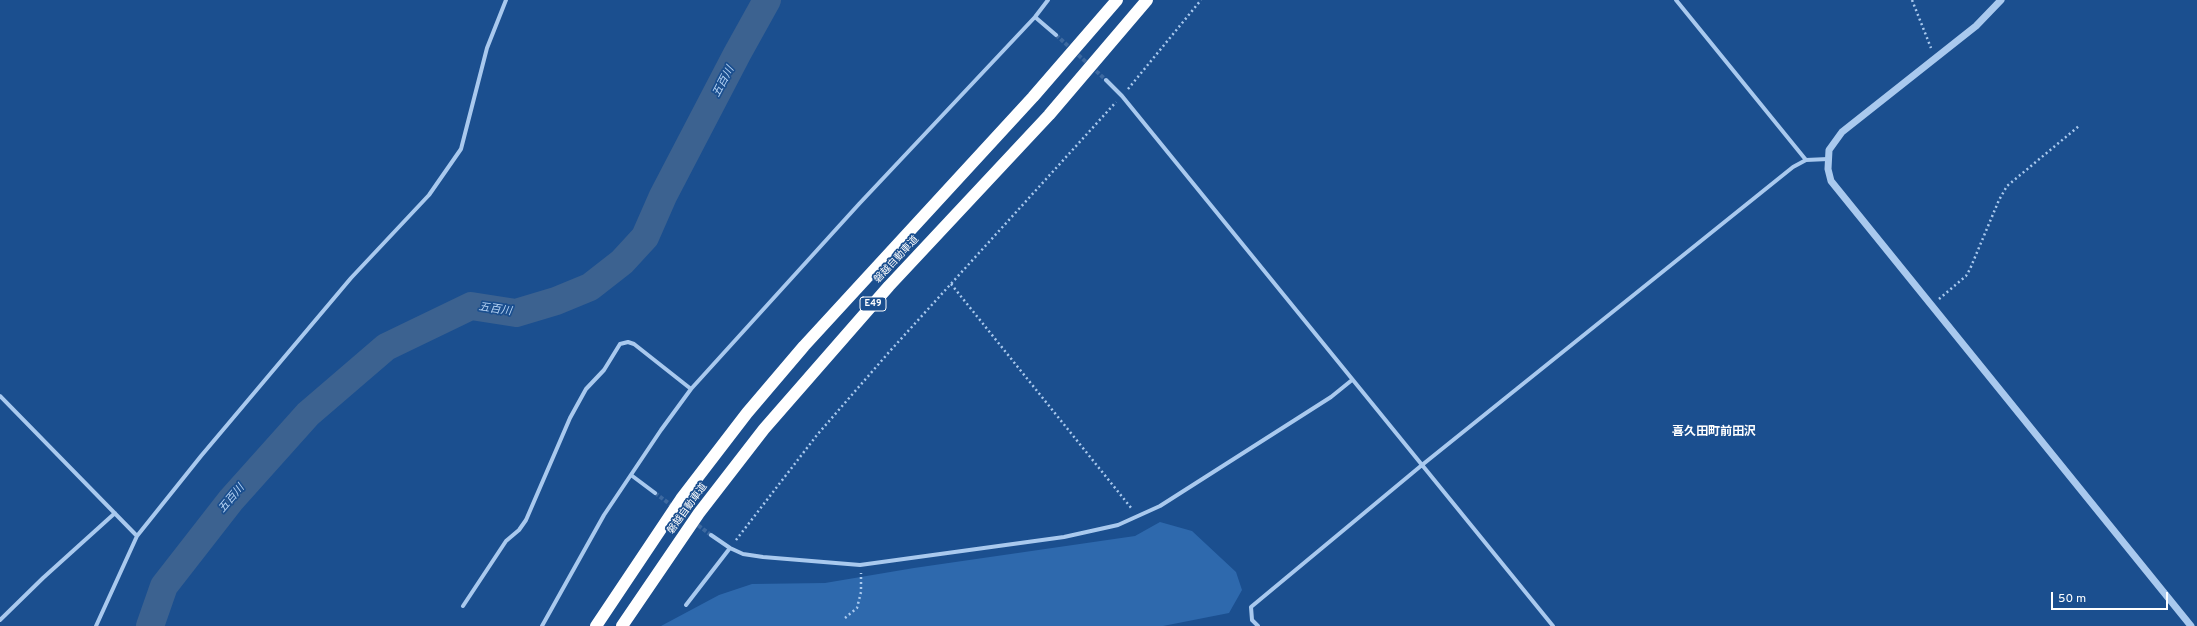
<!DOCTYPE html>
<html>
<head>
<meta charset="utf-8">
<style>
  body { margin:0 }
  #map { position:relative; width:2197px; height:626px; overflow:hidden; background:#1b4f8f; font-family:Overpass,sans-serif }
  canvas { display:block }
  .scale { position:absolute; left:2051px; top:592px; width:117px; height:18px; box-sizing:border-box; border:2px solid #fff; border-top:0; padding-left:5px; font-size:12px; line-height:14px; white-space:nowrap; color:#fff; -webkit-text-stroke:3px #1b4f8f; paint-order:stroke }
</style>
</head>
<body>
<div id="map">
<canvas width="2197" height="626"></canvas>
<div class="scale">50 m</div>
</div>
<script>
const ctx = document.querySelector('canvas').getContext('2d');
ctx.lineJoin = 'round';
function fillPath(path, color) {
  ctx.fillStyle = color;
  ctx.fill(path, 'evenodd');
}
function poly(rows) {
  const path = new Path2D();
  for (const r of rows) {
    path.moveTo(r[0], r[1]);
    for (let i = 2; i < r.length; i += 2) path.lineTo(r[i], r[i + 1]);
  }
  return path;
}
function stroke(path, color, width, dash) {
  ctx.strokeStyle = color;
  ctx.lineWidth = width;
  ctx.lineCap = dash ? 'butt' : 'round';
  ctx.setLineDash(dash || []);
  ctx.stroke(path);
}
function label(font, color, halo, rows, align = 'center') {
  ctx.font = font + ' Overpass,"Noto Sans JP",sans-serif';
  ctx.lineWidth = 3.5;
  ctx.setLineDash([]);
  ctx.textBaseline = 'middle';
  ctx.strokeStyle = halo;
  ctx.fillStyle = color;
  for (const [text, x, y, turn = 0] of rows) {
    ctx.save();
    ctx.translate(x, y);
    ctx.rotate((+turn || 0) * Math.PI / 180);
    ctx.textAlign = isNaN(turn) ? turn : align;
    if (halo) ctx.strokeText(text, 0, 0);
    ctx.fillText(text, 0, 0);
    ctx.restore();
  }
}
fillPath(poly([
  [1160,522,1192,531,1236,572,1242,590,1229,613,1163,626,661,626,719,595,752,584,825,583,914,568,1135,536]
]), '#2e69ad');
stroke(poly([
  [150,626,164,586,231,500,308,414,386,347,471,306,516,313,556,301,590,287,622,262,645,237,663,196,737,54,767,0]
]), '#3c6290', 28);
stroke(poly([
  [1056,35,1106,80],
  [655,493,711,535]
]), '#3d69a0', 4, [4, 2]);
stroke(poly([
  [1912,0,1931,48],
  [1128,89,1201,0],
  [951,284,1132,509],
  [1939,299,1966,276,1970,269,1999,200,2007,186,2079,126],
  [736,540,817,435,890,351,1116,102],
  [845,618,857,608,861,592,861,573]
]), '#a9c9ee', 2.5, [2, 3]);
stroke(poly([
  [1676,0,1806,160],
  [1035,17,1056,35],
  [1106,80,1122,96,1553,626],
  [0,396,137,536],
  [631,475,655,493],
  [711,535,730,548,743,554,763,557,860,565,1064,537,1118,525,1160,506,1331,397,1352,380],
  [686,605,730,548],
  [463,606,506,541,519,530,526,520,570,418,586,389,604,370,620,344,628,342,634,344,691,389],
  [0,620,43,578,115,513],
  [96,626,137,536,201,456,351,278,429,195,461,149,487,48,506,0],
  [542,626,604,515,661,430,691,389,859,204,1035,17,1048,0],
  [1258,626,1252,620,1251,607,1422,465,1793,167,1806,160,1828,159]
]), '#a9c9ee', 4);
stroke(poly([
  [2001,0,1976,26,1842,132,1829,150,1828,169,1831,181,2191,626]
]), '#a9c9ee', 7);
stroke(poly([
  [596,626,681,499,747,413,804,346,1033,97,1117,0],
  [622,626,699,513,764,429,889,286,1049,115,1147,0]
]), '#fff', 12);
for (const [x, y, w] of [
  [873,304,26]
]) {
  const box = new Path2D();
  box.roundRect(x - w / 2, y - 7, w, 14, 3);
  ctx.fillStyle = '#1b4f8f';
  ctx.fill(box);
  stroke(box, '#fff', 1);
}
label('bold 9px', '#fff', null, [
  ["E49",873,304]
]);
label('10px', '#fff', '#1b4f8f', [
  ["磐越自動車道",897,260,-47],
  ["磐越自動車道",688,509,-54]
]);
label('italic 11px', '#b5d3f5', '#1b4f8f', [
  ["五百川",724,82,-62],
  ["五百川",495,310,8],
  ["五百川",232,499,-50]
]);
label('bold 12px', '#fff', '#1b4f8f', [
  ["喜久田町前田沢",1714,433]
]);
</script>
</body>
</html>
